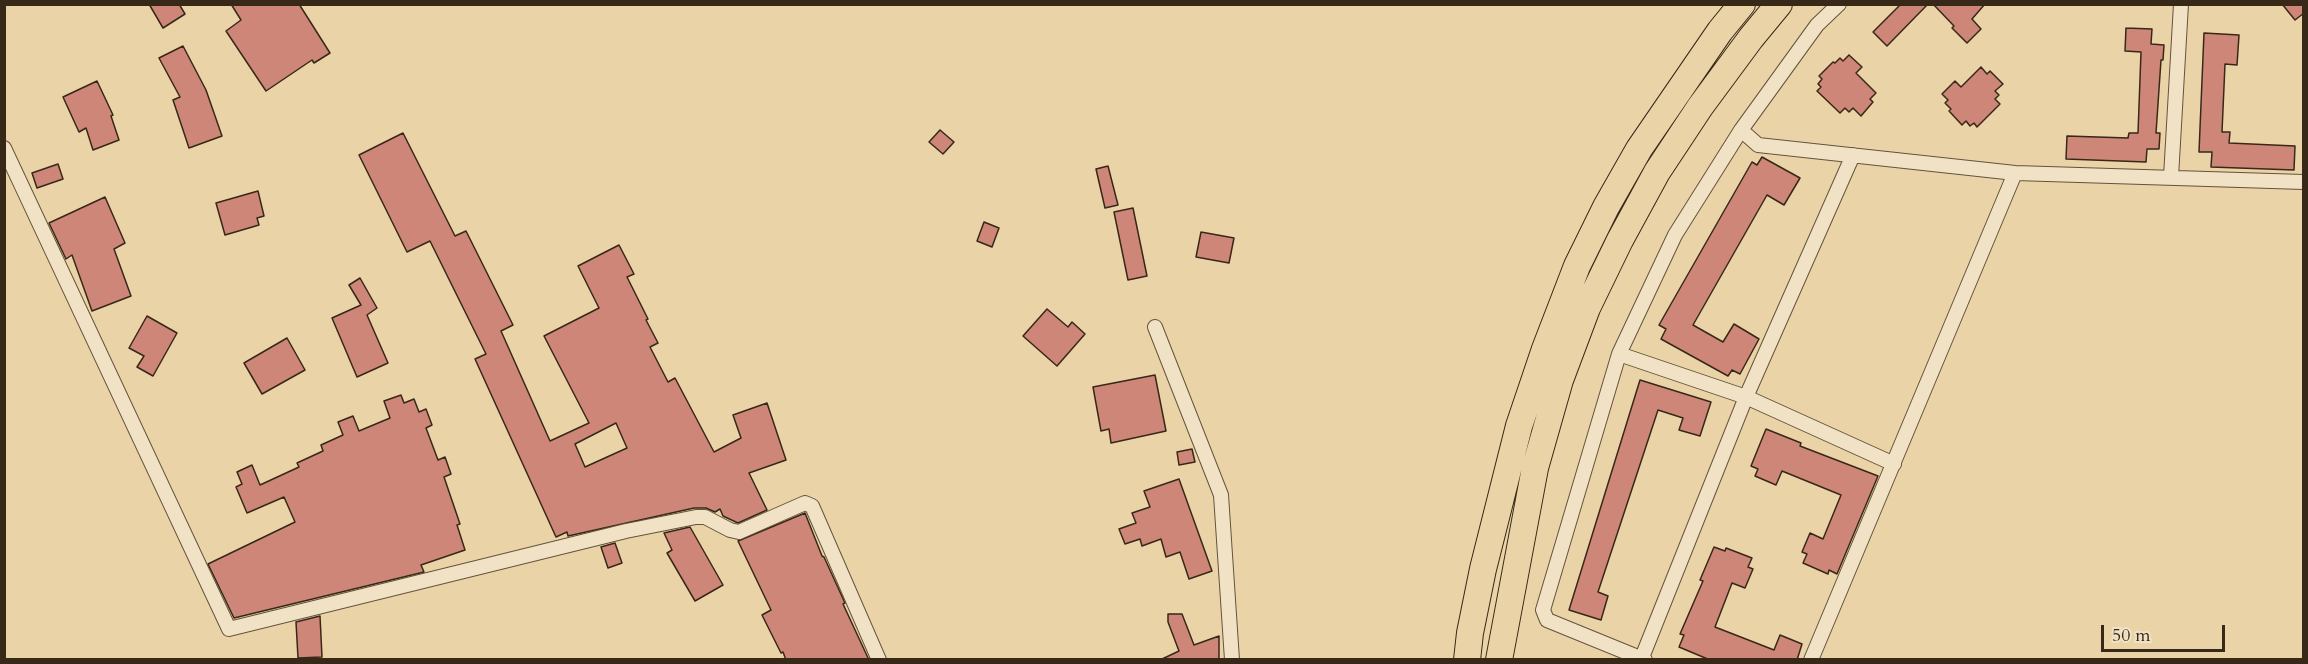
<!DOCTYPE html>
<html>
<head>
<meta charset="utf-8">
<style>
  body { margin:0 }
  #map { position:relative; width:2308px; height:664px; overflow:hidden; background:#ead3a7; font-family:Cardo,serif }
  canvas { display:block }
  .frame { position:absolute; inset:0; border:6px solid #372818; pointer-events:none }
  .scale { position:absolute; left:2101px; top:625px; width:124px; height:27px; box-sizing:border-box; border:3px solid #372818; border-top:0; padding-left:8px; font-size:18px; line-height:21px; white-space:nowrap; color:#372818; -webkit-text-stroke:4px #f1e2c6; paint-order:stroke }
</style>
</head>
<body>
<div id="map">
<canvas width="2308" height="664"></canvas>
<div class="frame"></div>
<div class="scale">50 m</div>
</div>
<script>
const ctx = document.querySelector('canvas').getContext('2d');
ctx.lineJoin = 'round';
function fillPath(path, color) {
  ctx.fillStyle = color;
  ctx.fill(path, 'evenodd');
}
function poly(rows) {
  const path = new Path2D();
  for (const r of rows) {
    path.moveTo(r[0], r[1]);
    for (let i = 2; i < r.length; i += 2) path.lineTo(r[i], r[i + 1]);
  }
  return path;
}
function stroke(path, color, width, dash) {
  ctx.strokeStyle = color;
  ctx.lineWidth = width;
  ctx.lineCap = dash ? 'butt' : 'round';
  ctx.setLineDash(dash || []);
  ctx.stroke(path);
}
const building = poly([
  [149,4,179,4,185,14,163,28,149,4],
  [231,4,299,4,330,53,314,63,312,60,266,91,226,31,241,20,231,4],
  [1901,4,1928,4,1887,46,1873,32,1901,4],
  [1933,4,1985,4,1972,19,1981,29,1967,43,1952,28,1954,26,1933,4],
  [2282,4,2304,4,2304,13,2295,20,2282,4],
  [2126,28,2152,29,2151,44,2164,45,2163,60,2161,60,2156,133,2160,133,2159,149,2147,149,2146,162,2066,159,2067,136,2128,138,2129,133,2138,133,2141,52,2125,51,2126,28],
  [2204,33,2239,35,2237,65,2225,64,2222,132,2230,132,2229,143,2295,146,2294,170,2211,167,2212,152,2199,152,2204,33],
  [183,46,206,90,222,136,189,148,173,100,180,97,159,58,183,46],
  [1849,55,1862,67,1856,73,1876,93,1870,99,1873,102,1861,116,1853,108,1849,112,1845,108,1840,113,1817,91,1821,87,1818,84,1822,79,1819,76,1833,62,1835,63,1840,58,1843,61,1849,55],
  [1981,67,1987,74,1990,71,2003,84,1995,91,1999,95,1995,99,2000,104,1977,127,1974,123,1970,126,1966,121,1962,125,1949,111,1951,109,1945,103,1948,100,1942,94,1955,81,1961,87,1981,67],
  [97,81,113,115,111,116,119,140,93,150,86,128,79,132,63,97,97,81],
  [940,130,954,142,943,154,929,142,940,130],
  [403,133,455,236,466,231,513,325,501,331,550,441,589,423,544,336,599,308,578,266,619,245,634,274,627,277,648,319,646,320,658,343,650,347,668,382,675,378,714,452,741,438,733,415,767,403,786,460,749,473,767,510,738,523,723,516,720,509,715,512,706,508,694,508,568,536,567,532,556,537,475,359,486,354,430,241,407,252,359,155,403,133],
  [616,423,627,448,585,467,575,444,616,423],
  [1762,157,1800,178,1784,205,1767,195,1693,325,1723,342,1734,324,1759,339,1740,374,1732,370,1728,376,1661,339,1666,329,1659,325,1752,162,1757,165,1762,157],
  [58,164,63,179,37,188,32,173,58,164],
  [1108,166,1118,205,1105,208,1096,169,1108,166],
  [258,191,264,216,257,218,259,225,225,235,216,203,258,191],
  [105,197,125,243,114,249,131,296,92,311,72,255,66,259,49,223,105,197],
  [1133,208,1147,276,1128,280,1114,212,1133,208],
  [984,222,999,228,992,247,977,241,984,222],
  [1201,232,1234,238,1229,263,1196,257,1201,232],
  [360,278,377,308,367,315,388,363,357,377,332,318,361,305,349,285,360,278],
  [1047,309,1068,327,1072,322,1085,334,1057,366,1023,336,1047,309],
  [147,316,177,333,153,376,137,367,144,356,129,348,147,316],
  [287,338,305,370,262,394,244,363,287,338],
  [1155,375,1166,431,1111,443,1109,429,1101,431,1093,387,1155,375],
  [1640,380,1711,402,1700,436,1679,430,1683,418,1658,410,1598,592,1608,596,1601,620,1569,610,1640,380],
  [401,395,404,403,414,399,419,412,426,409,432,425,426,428,438,460,445,457,451,474,444,477,460,524,457,525,465,550,421,565,424,572,234,618,208,564,295,522,284,497,247,513,236,487,242,484,237,472,252,465,260,485,299,467,297,463,323,451,321,445,343,435,338,422,353,416,359,431,390,418,384,401,401,395],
  [1766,429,1801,443,1800,446,1878,476,1837,574,1829,570,1828,574,1803,563,1807,554,1802,552,1810,533,1823,539,1841,495,1782,471,1776,485,1755,476,1758,469,1751,466,1766,429],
  [1192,449,1195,462,1179,465,1177,452,1192,449],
  [1179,479,1212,571,1189,579,1180,552,1166,557,1161,539,1142,546,1140,539,1125,544,1119,529,1136,523,1132,513,1150,507,1144,491,1179,479],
  [805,513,822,556,824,557,845,603,843,604,869,660,786,660,783,652,781,653,762,615,771,610,738,541,805,513],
  [690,527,723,585,695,601,667,553,672,550,664,533,690,527],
  [615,543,622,563,608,568,601,547,615,543],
  [1714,547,1725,551,1726,548,1752,558,1748,567,1753,569,1745,588,1732,583,1715,627,1774,650,1780,635,1802,644,1797,660,1710,660,1679,647,1684,635,1680,634,1703,581,1700,580,1714,547],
  [1168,614,1182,614,1194,645,1219,636,1219,659,1160,660,1179,651,1168,622,1168,614],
  [320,616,322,657,298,658,296,622,320,616]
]);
fillPath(building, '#ce8679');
stroke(building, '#372818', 1.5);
const street = poly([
  [1741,130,1758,145,2015,173,2304,182],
  [4,148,229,629,626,531,696,517,705,517,730,530,739,532,805,503,812,506,879,660],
  [2171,177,2181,4],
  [1155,327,1221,495,1232,660],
  [1619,354,1746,397,1894,464],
  [1641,660,1746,397,1853,155],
  [1645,660,1547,620,1543,610,1619,354,1675,235,1741,130,1817,25,1839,4],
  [1811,660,2015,173]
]);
const highway = poly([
  [1467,660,1470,633,1483,569,1519,426,1545,349,1577,266,1606,207,1639,149,1720,31,1742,4],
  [1499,660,1535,468,1560,380,1587,308,1620,240,1657,172,1700,107,1751,38,1779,4]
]);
stroke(street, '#64533c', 16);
stroke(highway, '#372818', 28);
stroke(street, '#f1e2c6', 14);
stroke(highway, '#ead3a7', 26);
</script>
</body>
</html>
